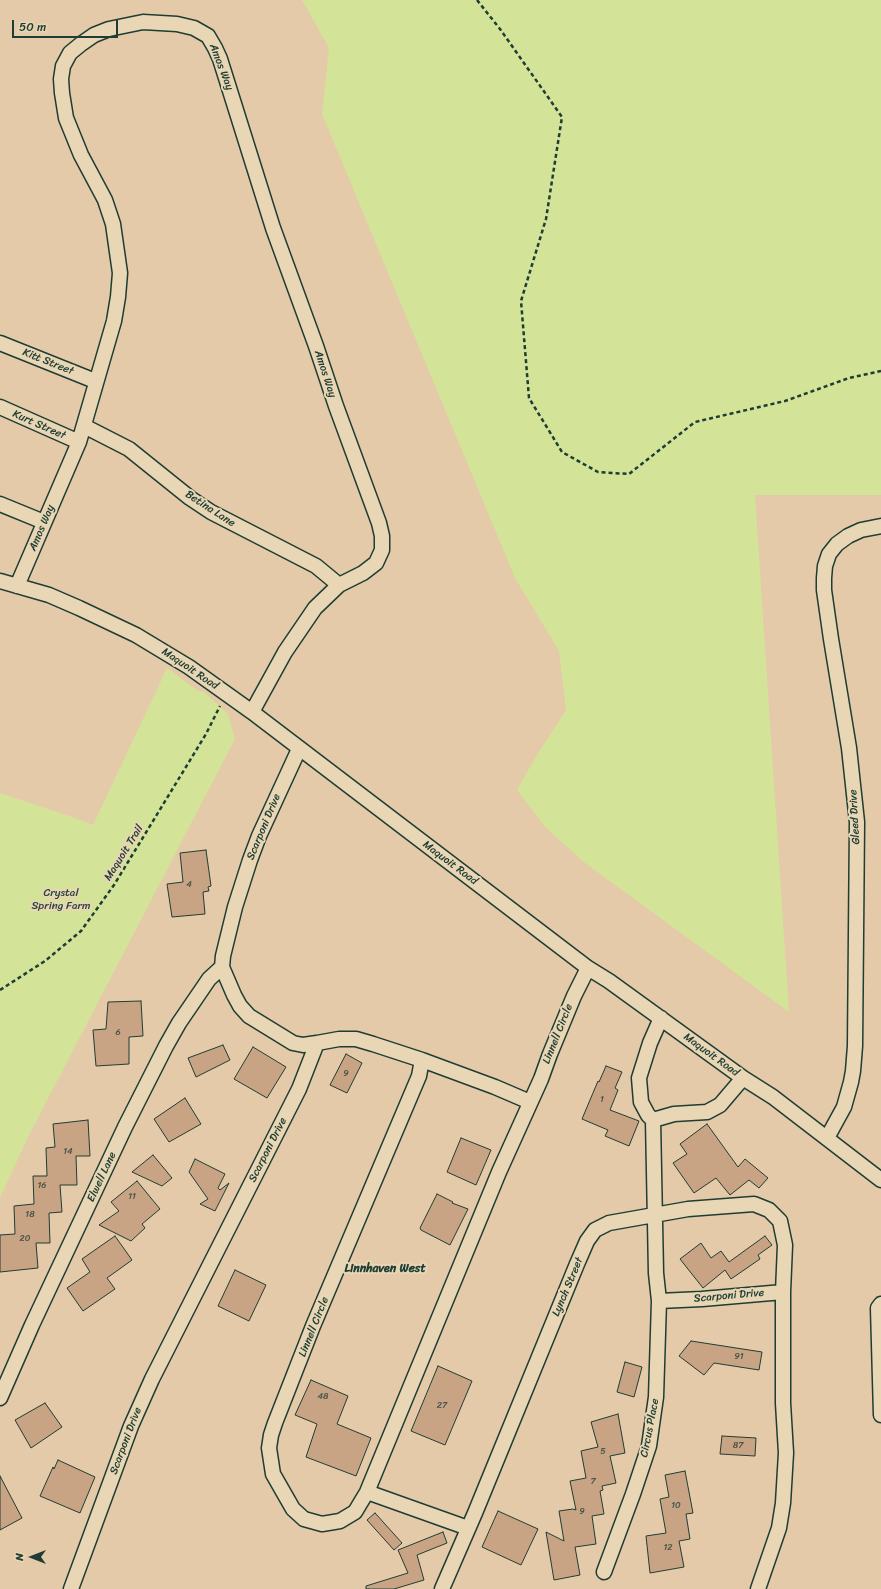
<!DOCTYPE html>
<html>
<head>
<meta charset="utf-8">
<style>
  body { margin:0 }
  #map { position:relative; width:881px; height:1589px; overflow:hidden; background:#e4caa8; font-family:Sriracha,sans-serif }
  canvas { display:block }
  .north { position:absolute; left:12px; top:1537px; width:40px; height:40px; -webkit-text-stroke:3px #e8d6b4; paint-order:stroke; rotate:270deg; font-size:11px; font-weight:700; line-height:16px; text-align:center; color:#1f3d34 }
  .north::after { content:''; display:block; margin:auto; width:14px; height:18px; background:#1f3d34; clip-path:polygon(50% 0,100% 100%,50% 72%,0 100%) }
  .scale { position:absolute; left:12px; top:20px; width:106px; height:18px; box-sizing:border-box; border:2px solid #1f3d34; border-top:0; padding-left:5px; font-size:12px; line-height:14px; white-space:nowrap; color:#1f3d34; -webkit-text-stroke:3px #e8d6b4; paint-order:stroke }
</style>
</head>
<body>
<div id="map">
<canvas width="881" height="1589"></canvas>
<div class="north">N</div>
<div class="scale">50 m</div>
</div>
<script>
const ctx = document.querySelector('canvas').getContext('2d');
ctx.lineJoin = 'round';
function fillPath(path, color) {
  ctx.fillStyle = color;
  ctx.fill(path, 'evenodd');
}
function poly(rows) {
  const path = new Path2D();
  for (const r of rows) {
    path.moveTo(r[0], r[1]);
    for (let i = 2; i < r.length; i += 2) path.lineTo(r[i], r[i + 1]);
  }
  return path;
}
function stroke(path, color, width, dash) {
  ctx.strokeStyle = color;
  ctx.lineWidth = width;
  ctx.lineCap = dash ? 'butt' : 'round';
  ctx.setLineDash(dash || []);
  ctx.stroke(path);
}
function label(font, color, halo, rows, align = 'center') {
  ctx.font = font + ' Sriracha,sans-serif';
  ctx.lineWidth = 4;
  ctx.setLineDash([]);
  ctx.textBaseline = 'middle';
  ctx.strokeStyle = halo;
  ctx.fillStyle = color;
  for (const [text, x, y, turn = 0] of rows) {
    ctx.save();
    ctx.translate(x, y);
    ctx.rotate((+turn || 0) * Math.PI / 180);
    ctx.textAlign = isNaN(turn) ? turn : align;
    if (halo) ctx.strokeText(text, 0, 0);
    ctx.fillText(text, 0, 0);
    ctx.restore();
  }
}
fillPath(poly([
  [302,0,881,0,881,495,755,495,789,1012,585,863,545,827,517,790,535,758,566,710,559,651,515,578,322,114,329,48],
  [167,668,198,691,203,691,228,714,235,739,28,1137,0,1198,0,793,75,818,93,825]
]), '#d3e397');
const building = poly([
  [206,850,211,886,208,887,209,891,203,892,205,914,172,917,167,884,183,882,180,853,206,850],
  [141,1001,143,1036,129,1037,129,1064,96,1066,93,1030,106,1029,108,1002,141,1001],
  [223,1045,230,1060,196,1077,188,1058,223,1045],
  [253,1047,286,1067,267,1098,234,1079,253,1047],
  [346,1054,362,1063,347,1093,330,1085,346,1054],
  [606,1066,622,1072,615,1088,618,1090,610,1110,639,1121,629,1146,605,1136,608,1130,582,1119,598,1081,599,1082,606,1066],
  [185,1098,201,1124,169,1142,154,1119,185,1098],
  [88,1120,90,1156,76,1156,77,1185,60,1185,62,1212,49,1213,50,1243,36,1243,38,1268,0,1272,0,1235,15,1234,14,1206,34,1204,33,1176,47,1176,46,1148,55,1147,53,1124,88,1120],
  [707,1124,738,1167,745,1159,768,1178,759,1188,749,1180,730,1195,716,1178,694,1193,673,1163,687,1154,680,1144,707,1124],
  [461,1138,491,1150,476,1185,447,1172,461,1138],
  [153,1155,172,1178,162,1186,132,1172,153,1155],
  [195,1159,225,1174,218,1188,220,1190,229,1183,215,1211,200,1204,208,1199,189,1172,195,1159],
  [137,1181,160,1209,142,1224,145,1228,131,1241,99,1225,119,1211,111,1202,137,1181],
  [437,1194,453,1202,452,1203,468,1209,450,1245,421,1230,420,1228,437,1194],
  [115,1236,132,1260,107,1278,115,1289,83,1311,67,1288,90,1272,82,1259,115,1236],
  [765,1236,772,1245,758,1255,760,1259,731,1279,725,1270,703,1288,680,1259,701,1243,711,1258,721,1251,729,1262,765,1236],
  [235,1270,266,1285,249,1321,218,1306,235,1270],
  [691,1341,762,1352,759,1370,714,1363,704,1375,679,1356,691,1341],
  [625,1362,642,1367,634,1397,617,1392,625,1362],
  [438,1366,472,1381,445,1445,411,1431,438,1366],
  [311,1380,348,1396,337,1424,371,1438,356,1476,306,1457,317,1424,295,1415,311,1380],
  [45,1403,62,1427,31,1448,15,1420,45,1403],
  [618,1414,625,1453,610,1456,616,1483,602,1486,603,1490,600,1491,604,1514,592,1516,596,1544,575,1547,580,1575,554,1580,546,1532,564,1541,559,1511,573,1509,576,1510,570,1481,586,1478,581,1451,598,1447,591,1422,618,1414],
  [722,1436,756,1438,755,1456,720,1454,722,1436],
  [58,1460,95,1477,80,1513,40,1496,53,1467,54,1469,58,1460],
  [685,1471,693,1513,686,1514,690,1539,679,1541,684,1567,650,1573,646,1536,666,1533,660,1499,669,1497,665,1475,685,1471],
  [0,1476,22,1518,0,1530,0,1476],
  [498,1511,538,1529,521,1565,482,1547,498,1511],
  [375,1513,402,1543,394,1550,367,1520,375,1513],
  [443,1532,447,1543,417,1555,424,1580,394,1589,366,1589,366,1586,408,1573,398,1550,443,1532]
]);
fillPath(building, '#c8a384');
stroke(building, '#1f3d34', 1);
const minor = poly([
  [0,343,95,381],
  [0,407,79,442],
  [84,426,129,449,190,498,211,512,316,566,339,585],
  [0,504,44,522],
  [0,581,49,595,79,608,136,635,189,667,252,712,588,968,609,981,743,1078,773,1097,881,1180],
  [17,586,79,442,114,321,118,297,120,273,113,224,105,200,81,155,66,118,62,93,61,79,63,66,70,53,81,44,94,35,109,29,143,22,177,24,194,28,208,36,215,48,220,59,273,228,316,346,336,406,379,523,382,536,382,550,376,563,363,573,339,585,315,608,285,652,252,712],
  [317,1043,339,1039,356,1039,373,1044,422,1060,495,1087,530,1102],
  [422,1060,419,1076,313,1326,275,1423,271,1435,269,1448,273,1474,293,1509,304,1519,322,1524,340,1521,355,1512,367,1492,499,1172,541,1079,550,1054,574,996,588,968],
  [743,1078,720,1105,707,1112,674,1114,653,1120,656,1273,659,1301,702,1299,783,1292,783,1403,786,1453,783,1503,779,1528,758,1589],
  [653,1120,648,1115,641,1102,639,1078,650,1043,661,1018],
  [827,1138,844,1107,851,1082,853,1071,855,1046,857,822,849,748,831,639,824,590,824,578,825,566,829,554,837,544,848,536,861,530,881,526],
  [881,1304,878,1308,881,1415],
  [0,1398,32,1325,125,1127,166,1046,179,1023,209,979,222,967],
  [367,1492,468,1528],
  [604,1572,633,1494,649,1446,656,1397,659,1301],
  [71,1589,131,1426,152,1379,299,1089,317,1043,303,1045,293,1043,249,1016,240,1006,234,995,222,967,223,956,235,907,250,860,259,836,299,749],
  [442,1589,475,1513,577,1264,587,1241,595,1230,609,1223,688,1209,754,1204,769,1210,780,1221,785,1245,783,1292]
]);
stroke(minor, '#1f3d34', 17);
stroke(poly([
  [477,0,500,29,562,117,546,219,521,301,529,398,562,452,598,472,629,474,695,422,785,401,849,378,881,371],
  [0,990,45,961,81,931,114,885,206,734,220,706]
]), '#1f3d34', 2.5, [4, 3]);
stroke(minor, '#e8d6b4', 14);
label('9px', '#495648', null, [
  ["4",189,885],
  ["6",118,1033],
  ["9",346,1074],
  ["1",602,1100],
  ["14",68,1152],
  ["16",42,1186],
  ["11",132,1197],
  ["18",30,1215],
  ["20",25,1239],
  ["91",739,1357],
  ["48",323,1397],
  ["27",442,1406],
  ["87",738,1446],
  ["5",603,1452],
  ["7",593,1482],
  ["10",676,1506],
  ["9",582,1512],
  ["12",668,1548]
]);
label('11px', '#1f3d34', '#e8d6b4', [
  ["Amos Way",221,67,69],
  ["Kitt Street",48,362,22],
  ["Amos Way",325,374,72],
  ["Kurt Street",39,425,24],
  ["Betina Lane",210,509,33],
  ["Amos Way",42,528,-67],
  ["Maquoit Road",190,669,34],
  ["Gleed Drive",855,817,-93],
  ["Scarponi Drive",264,827,-67],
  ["Maquoit Trail",124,853,-58],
  ["Maquoit Road",450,863,37],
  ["Linnell Circle",558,1034,-68],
  ["Maquoit Road",711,1055,36],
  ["Scarponi Drive",268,1150,-63],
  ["Elwell Lane",102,1177,-65],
  ["Lynch Street",568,1287,-67],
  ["Scarponi Drive",729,1296,-5],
  ["Linnell Circle",314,1327,-68],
  ["Circus Place",650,1428,-79],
  ["Scarponi Drive",126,1441,-69]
]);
label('11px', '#284539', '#e8d6b4', [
  ["Crystal",61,893],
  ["Spring Farm",61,906]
]);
label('bold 12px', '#1f3d34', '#e8d6b4', [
  ["Linnhaven West",385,1269]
]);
</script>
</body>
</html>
